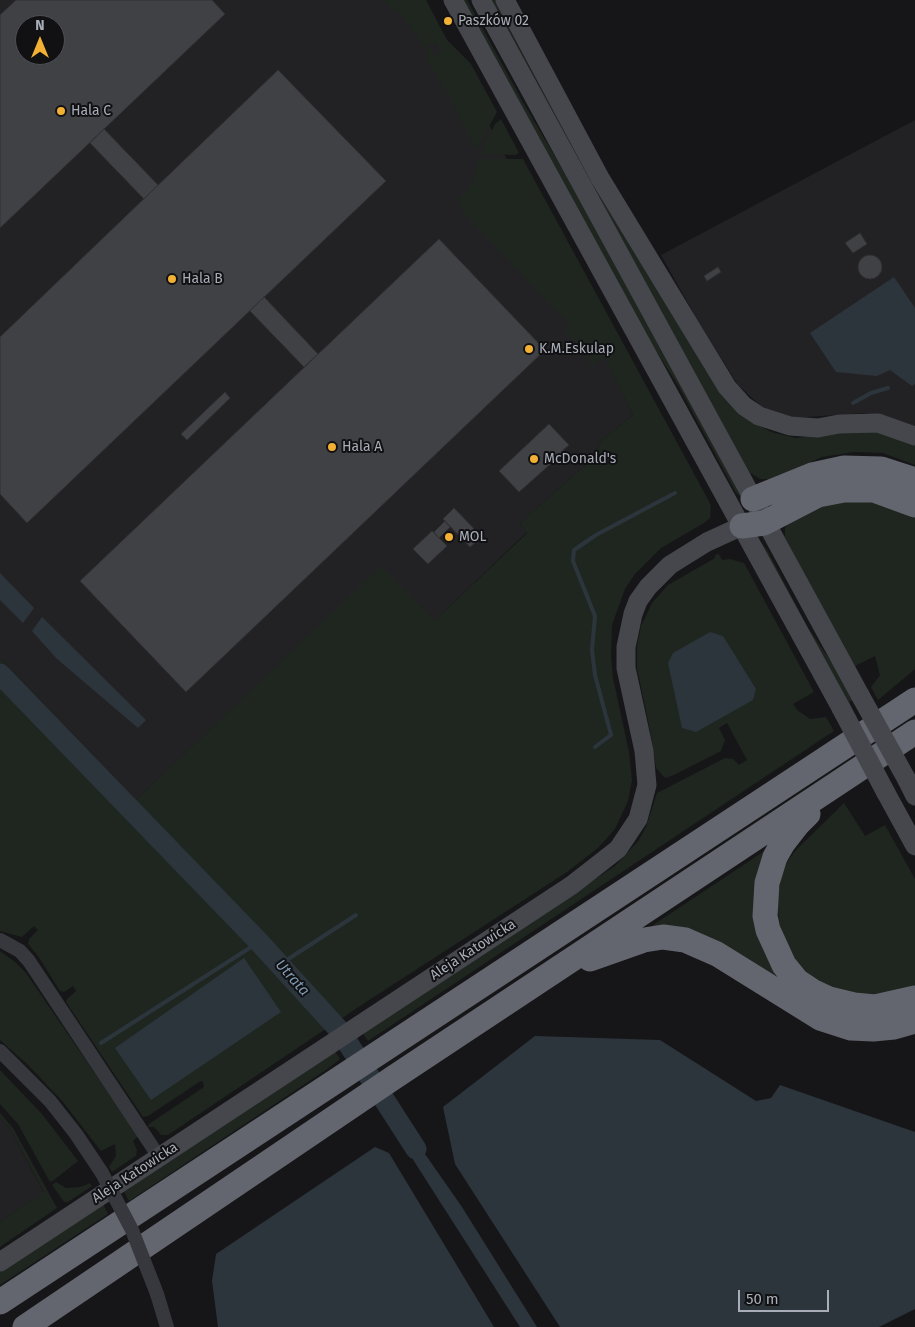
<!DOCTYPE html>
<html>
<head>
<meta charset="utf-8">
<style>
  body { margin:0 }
  #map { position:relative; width:915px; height:1327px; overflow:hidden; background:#161618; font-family:"Fira Sans",sans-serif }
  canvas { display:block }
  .north { position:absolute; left:15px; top:15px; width:50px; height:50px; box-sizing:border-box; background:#111113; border:1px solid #4d4f55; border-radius:50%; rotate:0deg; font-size:14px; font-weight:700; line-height:20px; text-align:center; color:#a8adb8 }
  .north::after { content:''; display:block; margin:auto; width:18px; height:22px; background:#f2b134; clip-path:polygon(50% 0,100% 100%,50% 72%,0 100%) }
  .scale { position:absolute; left:738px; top:1290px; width:91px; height:22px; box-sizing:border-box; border:2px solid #a8adb8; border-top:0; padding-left:6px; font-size:15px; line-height:18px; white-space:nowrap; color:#a8adb8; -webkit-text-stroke:4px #111113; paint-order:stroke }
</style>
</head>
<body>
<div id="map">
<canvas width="915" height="1327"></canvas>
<div class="north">N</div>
<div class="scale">50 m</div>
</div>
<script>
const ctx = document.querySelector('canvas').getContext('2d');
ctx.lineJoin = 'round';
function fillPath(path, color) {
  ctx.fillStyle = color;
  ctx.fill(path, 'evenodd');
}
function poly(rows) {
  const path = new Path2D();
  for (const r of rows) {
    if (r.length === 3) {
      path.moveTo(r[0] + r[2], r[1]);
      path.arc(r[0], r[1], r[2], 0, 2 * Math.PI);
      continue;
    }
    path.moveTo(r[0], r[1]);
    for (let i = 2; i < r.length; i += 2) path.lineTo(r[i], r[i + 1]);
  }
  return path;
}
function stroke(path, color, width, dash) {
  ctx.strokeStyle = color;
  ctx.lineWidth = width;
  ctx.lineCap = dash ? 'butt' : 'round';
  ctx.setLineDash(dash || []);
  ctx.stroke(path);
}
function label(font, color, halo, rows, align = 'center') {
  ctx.font = font + ' "Fira Sans",sans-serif';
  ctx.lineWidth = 4;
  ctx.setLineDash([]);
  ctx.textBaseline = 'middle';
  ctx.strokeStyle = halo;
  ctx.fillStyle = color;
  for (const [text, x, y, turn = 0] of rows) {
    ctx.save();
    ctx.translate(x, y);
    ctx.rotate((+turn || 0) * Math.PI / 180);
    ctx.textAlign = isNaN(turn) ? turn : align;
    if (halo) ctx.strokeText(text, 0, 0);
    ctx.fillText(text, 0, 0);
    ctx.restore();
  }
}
fillPath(poly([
  [0,0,411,0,436,42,469,85,560,264,633,415,603,439,590,461,520,523,527,532,435,620,381,567,136,800,0,658],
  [25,25,55,25,55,55,25,55],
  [915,120,915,426,886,416,863,413,794,418,763,408,738,385,698,321,661,255],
  [0,1117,9,1127,44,1193,0,1222]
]), '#222225');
fillPath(poly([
  [384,0,426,0,447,40,471,64,497,112,476,150,447,93,426,58,427,50,430,47,435,56,441,53,436,42,425,47,398,10,390,8],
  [462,0,467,0,524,104,578,195,742,498,736,493,679,387,651,343],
  [490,0,496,0,746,418,771,432,796,438,856,430,884,432,915,444,915,465,883,453,854,452,822,457,773,479,760,479,749,472],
  [501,119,519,153,515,155,480,154,495,124],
  [481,159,523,159,711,505,710,518,704,523,661,548,635,574,625,589,612,625,611,655,613,678,629,752,632,780,628,801,615,829,598,848,567,872,360,1006,168,1135,161,1135,154,1127,148,1127,149,1124,204,1087,203,1082,201,1081,148,1116,143,1117,66,1002,67,999,76,991,73,986,64,992,60,991,38,956,28,944,29,939,38,930,34,926,22,937,0,931,0,658,136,800,381,566,435,620,527,533,520,523,590,461,603,439,633,415,604,356,592,366,584,353,564,331,570,325,463,213,459,200,474,181,477,164],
  [857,493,915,513,915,669,878,700,871,687,880,675,875,656,853,667,785,537,785,528,792,516],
  [757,537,767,550,808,628,841,676,853,699,847,704],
  [719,554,722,560,730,559,744,563,814,692,793,704,797,710,810,719,826,717,834,731,368,1041,361,1031,615,866,639,840,646,827,657,793,725,758,733,759,739,765,747,760,727,723,719,728,725,740,721,751,674,775,666,778,663,776,656,768,651,735,637,668,637,646,641,626,652,603,668,585,715,558,715,555],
  [844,803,865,836,885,825,915,879,915,989,872,1000,820,986,800,967,788,949,780,926,777,903,781,878,787,862,796,850],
  [766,850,772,953,873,1022,653,931,653,925],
  [0,951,15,962,26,973,138,1136,133,1141,137,1150,136,1156,112,1172,109,1167,116,1156,115,1144,101,1151,63,1102,27,1064,0,1040],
  [334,1050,340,1059,326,1070,129,1201,122,1188],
  [0,1070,42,1114,78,1161,54,1180,50,1182,18,1124,0,1104],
  [0,1113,13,1128,57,1208,0,1247,0,1222,44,1192,9,1127,0,1117],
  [56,1182,66,1188,80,1187,90,1183,92,1186,68,1202,64,1202,52,1185],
  [102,1202,108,1214,0,1285,0,1270]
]), '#1e261f');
fillPath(poly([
  [894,277,915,308,915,384,912,386,890,370,877,376,836,372,810,333],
  [0,573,34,608,23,623,0,600],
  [42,617,146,720,138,728,56,658,32,631],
  [710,632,723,636,756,689,753,700,696,732,682,728,668,663,673,653],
  [244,958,281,1012,151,1100,115,1048],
  [535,1036,660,1040,756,1101,771,1098,780,1085,915,1132,915,1309,879,1327,560,1327,455,1164,443,1107],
  [404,1124,462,1207,537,1327,520,1327,412,1158,397,1129],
  [375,1147,389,1153,494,1327,218,1327,212,1281,216,1254]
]), '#2c353c');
stroke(poly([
  [853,403,871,393,888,388],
  [595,747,611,735,595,675,592,650,595,616,573,561,574,550,596,535,675,493],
  [279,965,356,915],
  [101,1043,259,942]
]), '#2c353c', 4);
stroke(poly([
  [0,674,259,942,340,1031,416,1149]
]), '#2c353c', 21);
const building = poly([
  [16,0,212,0,225,14,0,228,0,15,16,0],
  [25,25,55,25,55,55,25,55,25,25],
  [278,70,386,181,27,523,0,494,0,337,278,70],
  [104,129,158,185,144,199,90,143,104,129],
  [860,233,867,244,853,253,845,243,860,233],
  [439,239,545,350,186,692,80,581,439,239],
  [870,267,12],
  [718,267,721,272,707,281,704,276,718,267],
  [264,297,318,354,304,367,250,311,264,297],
  [225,392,230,398,187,440,181,434,225,392],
  [549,424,569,445,563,450,564,452,519,492,499,471,549,424],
  [454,508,482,537,470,547,443,519,454,508],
  [445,521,450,527,439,538,434,532,445,521],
  [432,531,447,546,428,564,413,549,432,531]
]);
fillPath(building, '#404145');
stroke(building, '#303034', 1);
stroke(poly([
  [0,940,20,951,29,961,159,1157],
  [0,1051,50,1101,76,1134,102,1173],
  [157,1294,167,1327]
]), '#37383d', 14);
stroke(poly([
  [453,0,841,708],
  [481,0,860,695],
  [505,0,600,178,727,387,744,406,759,416,790,426,818,428,839,424,878,423,915,436],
  [907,780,915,796],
  [886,793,915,846],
  [0,1262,572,885,618,849,638,819,647,785,644,751,626,668,626,647,633,614,638,601,648,587,670,565,707,542,742,526]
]), '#45474d', 19);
stroke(poly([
  [753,499,812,475,844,468,881,469,915,480],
  [742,526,764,523,818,495,844,490,874,490,915,505],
  [808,814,797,825,783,843,775,857,767,883,765,916,768,930,784,965,797,981,812,991,829,999,854,1005,875,1007,915,998],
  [590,959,644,940,663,937,685,940,717,954,820,1018,851,1028,873,1029,894,1027,915,1021],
  [0,1302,915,700],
  [25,1327,393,1078,915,732]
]), '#63666e', 25);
stroke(poly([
  [102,1173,132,1230,157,1294]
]), '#37383d', 14);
stroke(poly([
  [860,695,907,780],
  [841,708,886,793]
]), '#45474d', 19);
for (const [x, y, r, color] of [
  [448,21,5,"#f2b134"],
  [61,111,5,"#f2b134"],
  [172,279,5,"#f2b134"],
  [529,349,5,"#f2b134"],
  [332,447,5,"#f2b134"],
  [534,459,5,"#f2b134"],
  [449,537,5,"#f2b134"]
]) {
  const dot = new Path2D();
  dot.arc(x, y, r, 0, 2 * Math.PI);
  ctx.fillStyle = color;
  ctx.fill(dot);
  stroke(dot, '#111113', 2);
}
label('14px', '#a8adb8', '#111113', [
  ["Paszków 02",458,21],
  ["Hala C",71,111],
  ["Hala B",182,279],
  ["K.M.Eskulap",539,349],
  ["Hala A",342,447],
  ["McDonald's",544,459],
  ["MOL",459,537]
], 'left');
label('14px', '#a8adb8', '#111113', [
  ["Aleja Katowicka",473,950,-33],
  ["Aleja Katowicka",135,1173,-33]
]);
label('italic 15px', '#7f9bb3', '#111113', [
  ["Utrata",292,978,48]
]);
</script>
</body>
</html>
